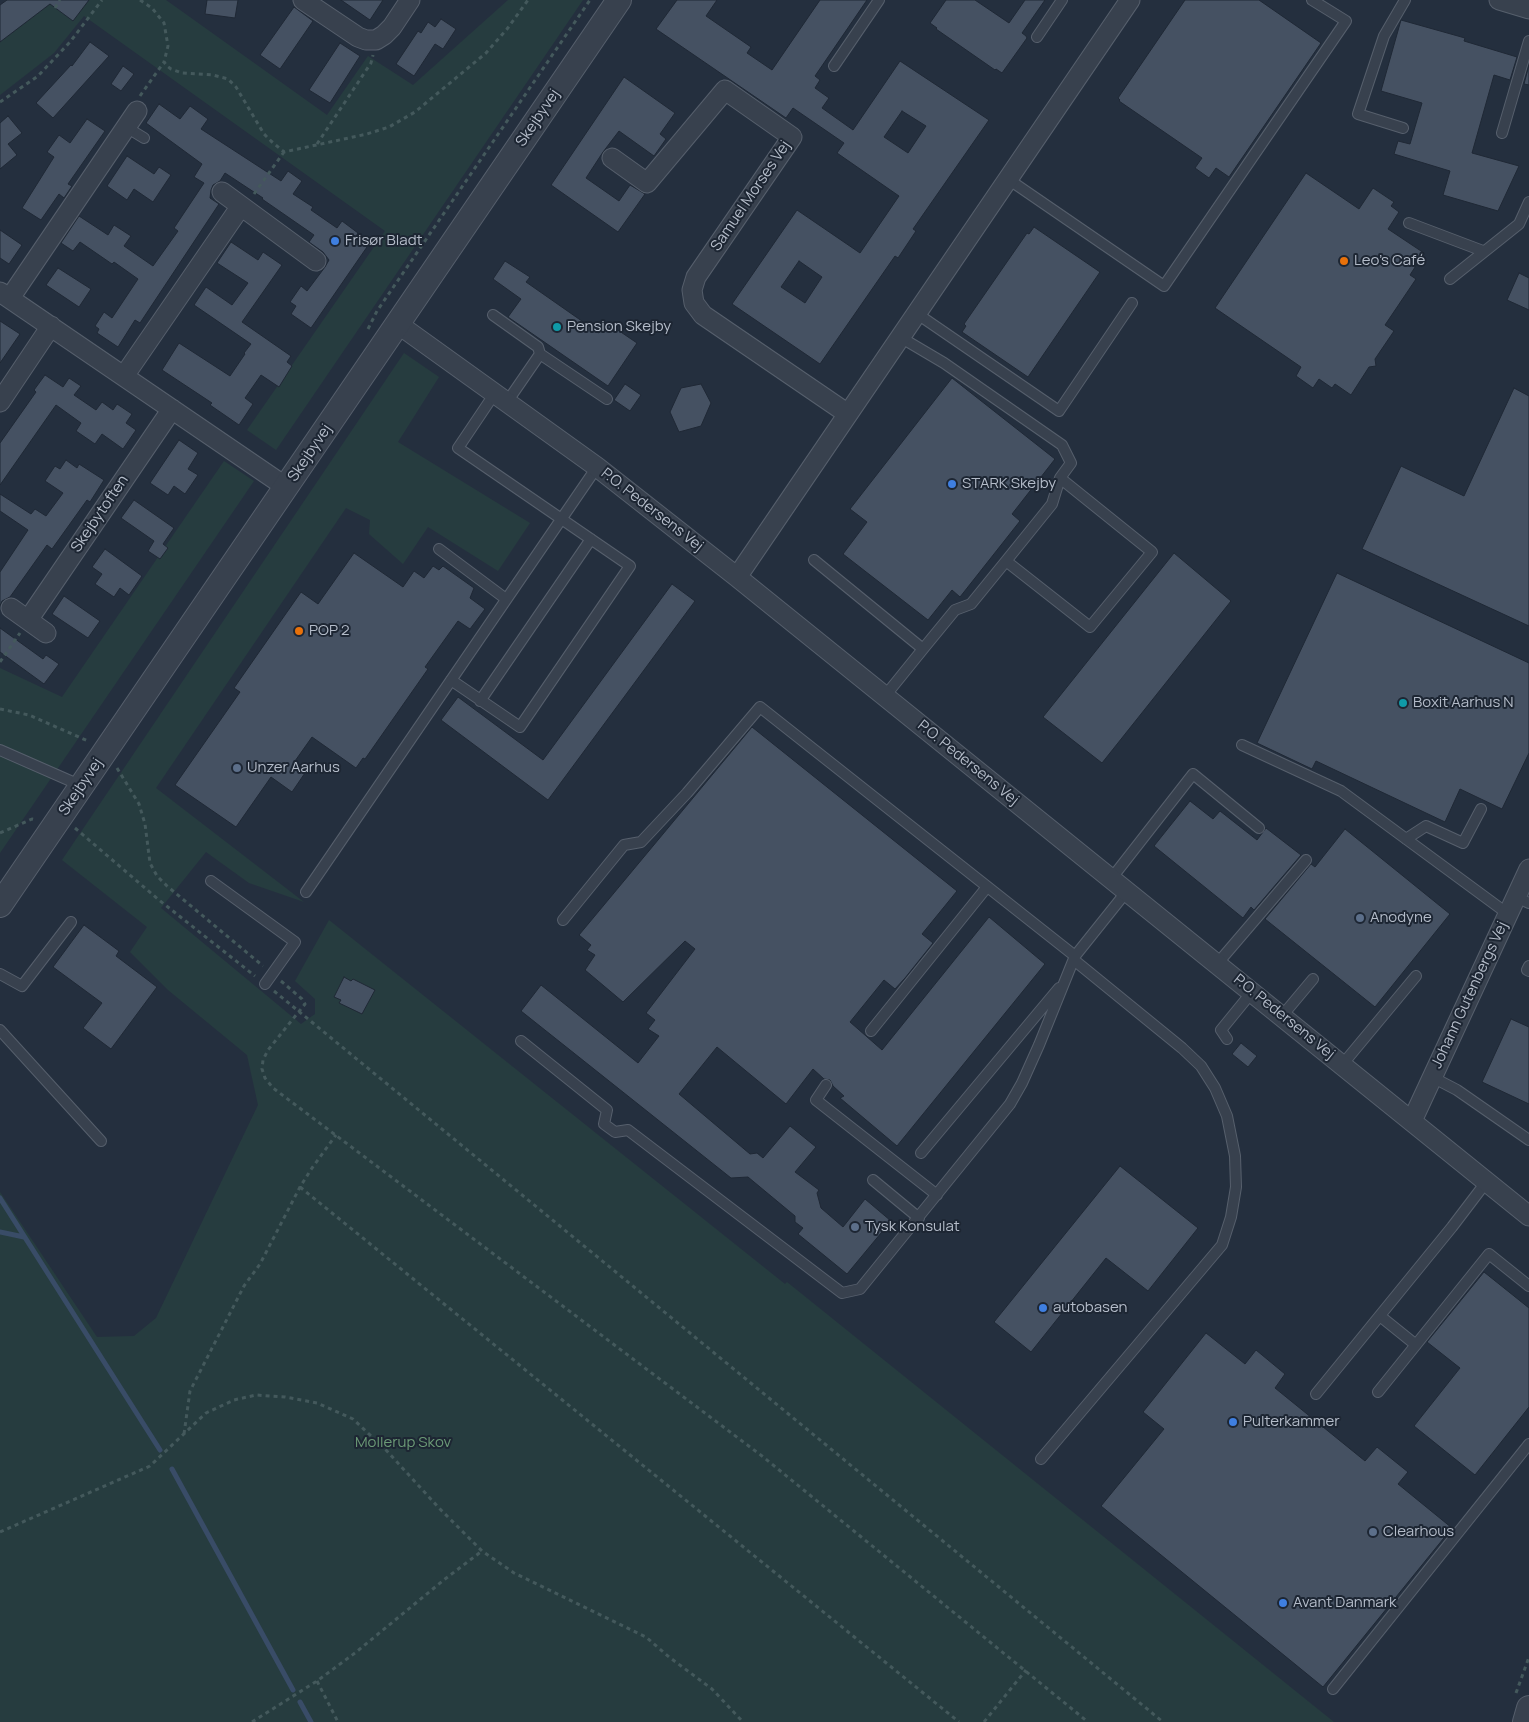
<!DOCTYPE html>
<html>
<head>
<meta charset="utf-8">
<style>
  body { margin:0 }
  canvas { display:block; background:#242f3e }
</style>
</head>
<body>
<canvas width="1529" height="1722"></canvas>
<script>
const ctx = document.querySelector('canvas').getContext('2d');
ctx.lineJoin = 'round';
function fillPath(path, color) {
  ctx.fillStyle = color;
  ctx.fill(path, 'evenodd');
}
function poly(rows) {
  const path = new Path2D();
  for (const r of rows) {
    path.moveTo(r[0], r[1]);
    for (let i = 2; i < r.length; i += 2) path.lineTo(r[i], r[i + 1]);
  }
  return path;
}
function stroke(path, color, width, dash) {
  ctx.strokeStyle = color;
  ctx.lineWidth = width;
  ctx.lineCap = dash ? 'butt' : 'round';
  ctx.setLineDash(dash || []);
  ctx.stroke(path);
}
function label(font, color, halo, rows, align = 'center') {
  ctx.font = font + ' Manrope,sans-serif';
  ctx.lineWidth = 4;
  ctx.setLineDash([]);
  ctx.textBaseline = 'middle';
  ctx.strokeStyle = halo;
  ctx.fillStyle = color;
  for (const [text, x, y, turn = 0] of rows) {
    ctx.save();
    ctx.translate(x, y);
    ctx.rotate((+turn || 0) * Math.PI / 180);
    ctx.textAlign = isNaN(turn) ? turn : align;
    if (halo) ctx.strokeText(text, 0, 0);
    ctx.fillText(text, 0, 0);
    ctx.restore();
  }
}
fillPath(poly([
  [51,0,166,0,327,115,368,56,413,85,508,0,583,0,276,450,247,430,385,231,84,16,54,53,0,95,0,39],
  [404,353,439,377,398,442,530,523,498,571,428,527,403,564,369,534,370,520,346,508,156,788,304,902,249,883,206,852,161,908,301,1024,315,1014,315,999,295,981,329,920,785,1284,787,1282,1334,1722,0,1722,0,1192,97,1337,134,1336,156,1318,258,1105,247,1055,168,990,130,952,147,927,62,860],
  [224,461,254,481,0,853,0,668,62,697]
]), '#263c3f');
stroke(poly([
  [0,1198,160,1450],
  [0,1232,24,1237],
  [172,1469,293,1690],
  [300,1702,311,1722]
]), '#394c67', 5);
const building = poly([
  [7,0,89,0,73,21,50,4,0,42,0,5,7,0],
  [207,0,238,0,235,18,205,14,207,0],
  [341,0,383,0,370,20,341,0],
  [677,0,717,0,706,16,751,47,747,53,772,70,820,0,867,0,815,76,820,80,815,88,829,98,822,108,853,130,900,61,989,120,913,229,916,231,898,258,895,256,820,364,732,304,797,210,860,253,899,196,837,153,844,143,793,108,786,118,656,29,677,0],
  [902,111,926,126,908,153,884,137,902,111],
  [799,261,822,277,805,303,781,287,799,261],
  [946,0,975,0,1009,23,1025,0,1045,0,1022,33,1026,36,1027,38,1002,73,996,69,995,70,936,29,937,28,930,23,946,0],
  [1185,0,1259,0,1321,43,1229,177,1216,168,1209,178,1195,168,1202,158,1119,101,1120,100,1118,98,1185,0],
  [294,7,313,21,280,69,260,55,294,7],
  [441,19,456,29,443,49,435,44,414,76,396,64,418,31,421,33,428,22,435,27,441,19],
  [1401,20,1465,38,1464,41,1517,57,1510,80,1494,75,1472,153,1519,166,1498,211,1443,195,1450,171,1394,154,1398,141,1410,144,1422,103,1381,91,1401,20],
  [90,42,109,56,53,118,36,103,71,65,72,66,90,42],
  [340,43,360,56,330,103,309,90,340,43],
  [1529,65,1529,85,1524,84,1529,65],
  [123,66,134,74,121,91,111,84,123,66],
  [624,77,675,113,660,134,666,139,654,156,619,131,603,152,586,178,619,201,630,185,645,194,618,232,551,185,624,77],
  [159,104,180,119,190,106,208,119,201,129,281,181,288,171,302,181,293,194,313,207,311,210,337,228,342,221,358,233,355,238,367,247,311,328,291,314,296,306,290,302,301,286,307,291,325,267,329,260,323,252,309,242,314,235,262,199,263,198,225,173,220,181,213,185,211,190,210,198,219,204,140,323,135,320,118,347,97,333,99,329,95,326,104,312,112,318,138,279,114,262,112,264,80,242,73,251,61,243,79,216,108,235,114,225,131,236,124,246,153,266,178,231,174,228,204,183,194,177,202,164,146,123,159,104],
  [8,116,22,133,8,144,17,155,0,169,0,123,8,116],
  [87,119,105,131,68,184,72,186,64,198,59,194,41,220,22,208,54,157,47,152,59,135,70,143,87,119],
  [127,156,154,174,159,167,171,175,153,202,134,189,127,200,107,186,127,156],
  [1306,173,1359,209,1373,188,1394,202,1391,206,1399,212,1388,229,1424,253,1410,275,1416,279,1385,325,1394,331,1375,359,1376,366,1369,367,1351,395,1335,384,1332,388,1319,379,1313,388,1296,376,1301,367,1215,308,1306,173],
  [1034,227,1100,272,1028,377,962,332,966,326,964,324,1027,233,1029,234,1034,227],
  [0,230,22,245,9,264,0,258,0,230],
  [231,242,258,260,263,252,282,265,242,322,291,356,287,362,292,366,279,387,261,375,245,398,253,404,239,425,210,405,212,403,162,370,179,343,230,376,245,354,244,353,251,344,194,305,206,287,232,305,248,283,217,263,231,242],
  [505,261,530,277,526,282,599,333,606,322,637,343,608,386,508,317,521,299,493,279,505,261],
  [58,268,91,289,79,307,46,285,58,268],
  [1519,273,1529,278,1529,310,1507,300,1519,273],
  [0,321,20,334,0,363,0,321],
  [45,375,63,387,69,378,81,386,74,395,96,410,102,402,113,410,117,404,132,414,126,423,136,430,123,449,102,434,95,444,76,431,81,423,56,405,0,485,0,443,36,392,34,390,45,375],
  [952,378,1055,459,1012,514,1020,521,960,597,952,590,928,620,843,554,867,522,850,509,952,378],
  [625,384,641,395,630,411,614,400,625,384],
  [701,384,711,403,701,426,679,432,670,412,681,388,701,384],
  [1514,388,1529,396,1529,626,1362,549,1401,466,1464,496,1514,388],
  [179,440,198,453,188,469,198,475,185,494,174,486,168,495,150,483,179,440],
  [66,460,77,468,79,464,104,480,90,502,87,500,52,549,47,545,10,597,2,601,0,606,0,572,28,530,0,511,0,494,31,514,35,509,46,516,63,493,45,481,55,466,60,469,66,460],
  [134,500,174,528,163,544,168,548,160,559,148,551,154,541,121,518,134,500],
  [105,549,142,576,129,595,120,588,114,597,95,584,102,574,92,567,105,549],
  [354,553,403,587,414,571,424,578,433,566,439,570,443,566,474,588,470,598,485,609,470,629,458,621,425,667,428,669,365,759,363,758,356,768,312,737,295,761,307,770,292,792,271,777,236,827,175,785,240,692,234,688,301,592,318,604,354,553],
  [1174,553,1231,601,1102,763,1043,717,1174,553],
  [1337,573,1529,663,1529,753,1502,809,1460,789,1445,822,1316,761,1312,769,1257,743,1337,573],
  [672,584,695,601,548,800,441,720,458,697,543,760,672,584],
  [64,596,100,621,88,638,52,614,64,596],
  [0,628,43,659,46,655,59,664,44,684,0,652,0,628],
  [752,727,957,891,922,934,933,943,905,978,895,989,884,980,850,1022,882,1050,989,917,1045,964,897,1146,840,1098,844,1096,833,1086,830,1080,824,1079,813,1069,786,1104,717,1047,679,1094,750,1154,757,1153,763,1158,790,1126,816,1147,795,1172,819,1190,817,1193,821,1208,843,1227,865,1199,891,1221,847,1274,798,1234,803,1228,795,1222,795,1216,748,1177,731,1178,521,1011,541,985,638,1063,659,1036,648,1029,655,1020,646,1013,695,949,685,941,623,1002,585,970,595,955,587,950,591,945,579,935,752,727],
  [1190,801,1213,819,1220,811,1257,840,1266,828,1301,855,1254,910,1251,907,1243,918,1154,846,1190,801],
  [1345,829,1450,914,1375,1007,1265,919,1311,864,1315,867,1345,829],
  [84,925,119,951,116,956,157,987,111,1049,83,1028,102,1003,53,967,84,925],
  [344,977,351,981,353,979,375,990,362,1014,339,1003,341,1000,334,997,344,977],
  [1511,1019,1529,1027,1529,1104,1482,1082,1511,1019],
  [1241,1043,1257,1056,1248,1067,1232,1054,1241,1043],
  [1120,1166,1198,1228,1148,1291,1106,1258,1031,1352,994,1322,1120,1166],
  [1484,1272,1529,1308,1529,1407,1475,1475,1414,1426,1460,1368,1427,1342,1484,1272],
  [1206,1333,1245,1364,1256,1350,1285,1374,1275,1388,1365,1461,1377,1447,1408,1472,1398,1484,1452,1528,1323,1687,1101,1506,1164,1429,1143,1412,1206,1333]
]);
fillPath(building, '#455162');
stroke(building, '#1f2835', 1);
const service = poly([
  [1037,37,1062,0],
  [834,66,879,0],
  [126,127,144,138],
  [1403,128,1358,114,1384,36,1405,0],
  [1502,133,1529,41],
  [1008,179,1164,286,1346,21,1312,0],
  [1409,223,1483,251],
  [1450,279,1519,224,1529,202],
  [916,313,1059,411,1132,303],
  [493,315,538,347,540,354],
  [507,402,540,354,607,399],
  [439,549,506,599],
  [814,560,923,649,955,610,971,604,1006,561,1090,627,1152,552,1060,478,1071,463,1062,445,944,363,900,337],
  [1006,561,1052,504,1060,478],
  [451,680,520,727,630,566,458,448,495,393],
  [885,696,923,649],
  [480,701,591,539],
  [1242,745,1341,791,1508,914],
  [0,750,82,786],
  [1406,839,1426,826,1463,843,1481,809],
  [1111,879,1193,774,1259,828],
  [211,881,295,942,265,984],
  [306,892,597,467],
  [1516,897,1529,903],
  [563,920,624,845,641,842,687,793,760,707,1075,956],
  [1217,964,1306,860],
  [1529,966,1527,970,1529,971],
  [0,974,22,986,71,922],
  [1282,1016,1313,979],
  [0,1030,101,1141],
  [871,1031,987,887],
  [1227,1039,1221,1030,1252,992],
  [521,1041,607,1110,604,1124,615,1132,628,1130,842,1293,860,1289,1010,1104,1022,1083,1039,1045,1075,956,1127,891],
  [1342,1065,1416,976],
  [1432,1077,1457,1090,1529,1140],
  [826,1085,816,1100,937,1195],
  [921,1153,1059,988],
  [873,1180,919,1218],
  [1380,1316,1416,1345],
  [1378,1392,1489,1254,1529,1286],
  [1316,1394,1452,1227,1487,1181],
  [1041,1459,1222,1245,1231,1217,1236,1187,1235,1156,1227,1116,1215,1088,1201,1066,1182,1048,1074,960],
  [1333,1689,1529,1444]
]);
const minor = poly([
  [303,0,358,37,366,40,376,40,384,35,392,27,410,0],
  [1499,0,1529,9],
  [612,158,647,183,725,90,792,137,696,277,692,290,694,303,703,315,848,414],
  [222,192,316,261],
  [0,292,286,487],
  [10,298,137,111],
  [398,324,597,467,737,577,1529,1216],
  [124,376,241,206],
  [0,402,51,326],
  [737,577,1130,0],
  [11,608,46,633],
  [28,620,172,409],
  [1412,1121,1529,869]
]);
const tertiary = poly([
  [0,905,619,0],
  [1525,1722,1529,1708]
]);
stroke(service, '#565f6c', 12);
stroke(minor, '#565f6c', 21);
stroke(tertiary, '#565f6c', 26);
stroke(poly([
  [140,0,152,8,164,23,168,46,164,62,167,66,171,69,182,73,213,75,228,79,236,87,264,134,271,141,284,152,367,134,389,127,415,112,486,53,507,29,528,0],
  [55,8,60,0],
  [140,96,164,62],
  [0,102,38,76,70,42,102,0],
  [317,144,371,63,373,55],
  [254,194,284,152],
  [368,329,377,311,590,0],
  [0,662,20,633],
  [0,709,29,715,88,741],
  [117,768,139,804,145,824,150,863,157,876,167,886,263,966],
  [75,828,159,900,255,976],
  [0,833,32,819,36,820],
  [281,981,302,999,305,1004,268,1050,263,1060,262,1069,265,1078,273,1088,762,1456,1088,1722],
  [274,991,1163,1722],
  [300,1187,959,1722],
  [184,1434,190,1391,244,1286,260,1264,300,1187,312,1168,336,1135],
  [0,1532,150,1466,206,1413,234,1400,256,1395,285,1397,317,1403,353,1419,386,1450,439,1508,482,1551,514,1573,646,1637,669,1657,712,1689,743,1722],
  [317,1681,338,1722],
  [1516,1693,1529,1657],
  [252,1722,317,1681,355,1653,445,1579,482,1551],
  [984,1722,1026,1670]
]), '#44595c', 3, [4, 4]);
stroke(service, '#38414e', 10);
stroke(minor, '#38414e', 19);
stroke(tertiary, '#38414e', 24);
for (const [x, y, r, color] of [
  [335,241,5,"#3f7fe0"],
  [1344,261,5,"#e8710a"],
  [557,327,5,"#0f9aa8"],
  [952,484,5,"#3f7fe0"],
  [299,631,5,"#e8710a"],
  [1403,703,5,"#0f9aa8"],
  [237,768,5,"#5c6f8a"],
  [1360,918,5,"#5c6f8a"],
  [855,1227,5,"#5c6f8a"],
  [1043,1308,5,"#3f7fe0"],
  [1233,1422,5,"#3f7fe0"],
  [1373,1532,5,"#5c6f8a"],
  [1283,1603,5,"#3f7fe0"]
]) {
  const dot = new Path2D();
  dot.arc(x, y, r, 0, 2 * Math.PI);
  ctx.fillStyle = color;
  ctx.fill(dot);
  stroke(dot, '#1d2633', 2);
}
label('15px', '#b4bcc9', '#1d2633', [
  ["Skejbyvej",538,118,-56],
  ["Samuel Morses Vej",751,196,-56],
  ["Skejbyvej",310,453,-56],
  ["P.O. Pedersens Vej",652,510,38],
  ["Skejbytoften",100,514,-56],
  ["P.O. Pedersens Vej",968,763,39],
  ["Skejbyvej",81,787,-56],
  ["Johann Gutenbergs Vej",1470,995,-65],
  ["P.O. Pedersens Vej",1284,1017,39]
]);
label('15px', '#b4bcc9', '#1d2633', [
  ["Frisør Bladt",345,241],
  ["Leo’s Café",1354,261],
  ["Pension Skejby",567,327],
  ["STARK Skejby",962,484],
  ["POP 2",309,631],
  ["Boxit Aarhus N",1413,703],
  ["Unzer Aarhus",247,768],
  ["Anodyne",1370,918],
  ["Tysk Konsulat",865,1227],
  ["autobasen",1053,1308],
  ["Pulterkammer",1243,1422],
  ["Clearhous",1383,1532],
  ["Avant Danmark",1293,1603]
], 'left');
label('15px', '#6b9a76', '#1d2633', [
  ["Mollerup Skov",403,1443]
]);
</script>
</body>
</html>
